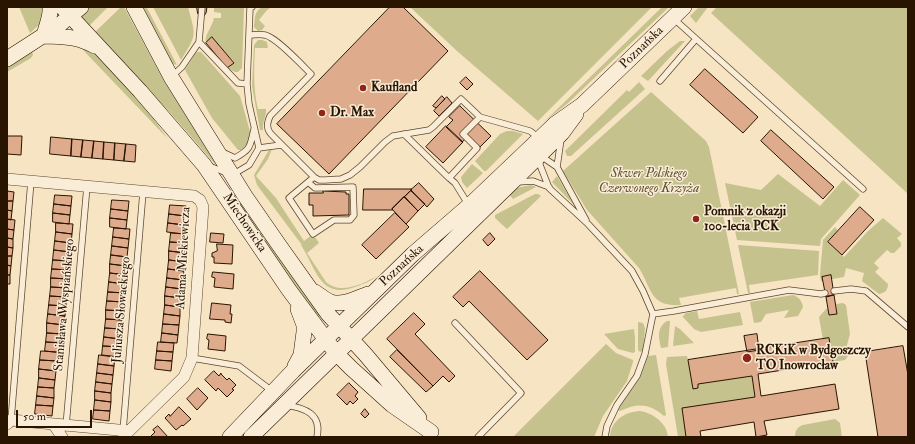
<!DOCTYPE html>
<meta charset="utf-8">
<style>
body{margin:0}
#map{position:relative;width:915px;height:444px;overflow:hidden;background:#f7e4c3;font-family:"IM FELL Double Pica",serif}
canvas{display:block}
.frame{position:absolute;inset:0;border:8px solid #291400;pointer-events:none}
.scale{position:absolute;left:16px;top:410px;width:76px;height:18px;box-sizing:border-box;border:2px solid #291400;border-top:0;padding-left:5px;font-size:12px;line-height:14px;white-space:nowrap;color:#291400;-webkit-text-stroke:3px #faedd8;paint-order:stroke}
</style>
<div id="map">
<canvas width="915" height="444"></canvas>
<div class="frame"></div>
<div class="scale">50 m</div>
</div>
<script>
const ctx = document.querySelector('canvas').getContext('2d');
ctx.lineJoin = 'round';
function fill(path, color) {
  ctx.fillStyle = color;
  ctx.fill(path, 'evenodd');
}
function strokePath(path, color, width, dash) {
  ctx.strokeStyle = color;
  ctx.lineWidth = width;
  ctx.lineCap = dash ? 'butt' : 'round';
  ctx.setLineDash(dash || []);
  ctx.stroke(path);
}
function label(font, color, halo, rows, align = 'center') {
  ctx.font = font + ' "IM FELL Double Pica",serif';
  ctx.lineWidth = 3;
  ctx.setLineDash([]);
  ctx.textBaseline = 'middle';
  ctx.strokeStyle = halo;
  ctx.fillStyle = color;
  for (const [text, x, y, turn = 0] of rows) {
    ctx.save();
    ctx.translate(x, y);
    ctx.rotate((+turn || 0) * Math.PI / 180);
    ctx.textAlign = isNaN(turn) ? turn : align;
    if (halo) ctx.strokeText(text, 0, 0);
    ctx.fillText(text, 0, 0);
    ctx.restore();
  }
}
fill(new Path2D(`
 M19 7H45L42 22 30 33Z
 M90 7H108L88 27 81 18V15Z
 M121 7H124L164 81 216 161 215 164 167 109 137 82 94 33Z
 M143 7 147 8 177 65 171 63Z
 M153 7H188C196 37 197 34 181 60Z
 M214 7H244L242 68 238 72H235L227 68 234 62 212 38 206 43C204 34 212 28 214 18H221V13L214 12Z
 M262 7H272L267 10 259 20 265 26 262 30 258 31 254 27C255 18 254 12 262 7Z
 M410 7H652L538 121 457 51Z
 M662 7H669L568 103 544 122Z
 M699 7H708L696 23 690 16Z
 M717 7H908V194L711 13Z
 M258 40H262L267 42 268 48H255C254 69 253 89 258 109H266C267 116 262 121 263 130H260L252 86 254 45Z
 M680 41H685L648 81 641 76 667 51Z
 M83 44C115 69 145 106 168 139L84 51 82 47Z
 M32 51 33 55 31 58 7 72V66Z
 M198 52H201L240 96 251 135 248 144 246 147 241 150H238L212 118 185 70 196 53Z
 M639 82 645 89 571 156H567L565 151 567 149 627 90 629 92Z
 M651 92 706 141 709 147 739 294H737L736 288 679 298 681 305C650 307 652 289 639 268L587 210 563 171Z
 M507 131H513L523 134 486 171H484L475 161 500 134Z
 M272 149 268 159 256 176 276 198 304 241 313 234 319 243 307 253 326 282C340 295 363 284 377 276 370 282 363 284 355 287 320 300 316 268 301 245H302L257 185 254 175 269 150Z
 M472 164 483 173 467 188 462 182 461 177Z
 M778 174 820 206 843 180 860 195 821 239 820 246 737 240 725 183 761 190Z
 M557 176 574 205 552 182Z
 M531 185 536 187 513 199 508 193 516 188Z
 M535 194H538L541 196 507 229 495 218V215Z
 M242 200 321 315 317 318 237 203Z
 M883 218 902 234 897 238 901 243V246L894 253H891L887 250 874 263 879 268 875 272 888 284C888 290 885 293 879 294L862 281 864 273 846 268 844 277 821 281 820 275 823 240 835 227 838 231 828 242 844 257 868 231Z
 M738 245 819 251 818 275 749 285 750 293H748Z
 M793 295C799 297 802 301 803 307L798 316 784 318 789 310 766 314 761 322 754 323 750 302Z
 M843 303 846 305 850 334 847 345 848 356 845 360 833 362 829 339 823 340 819 317 826 309H828L829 315 837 314 836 304Z
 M697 311 699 319 740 312 743 325 701 332 694 329 683 317V316L686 313Z
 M667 321H670L668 347 661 348C659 338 656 328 667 321Z
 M638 322 643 323 645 328 643 351 640 352 638 350Z
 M675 326 680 329 694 343 673 346Z
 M634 329 635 338V352L633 353 618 349 604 334Z
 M606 344 616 353 633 360V362L627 381 603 416 594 437H513Z
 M656 355 666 415 664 416C649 403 637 403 620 411L618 410 640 378 648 356Z
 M687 356 693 389 698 388V384L752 376 755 397 682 408 686 437H678L666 364 667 357Z
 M640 411C653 413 667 423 668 437H610C611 420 625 412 640 411Z
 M835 419 840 423 842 437H795C795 431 797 427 803 425Z`), '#c5c28e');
const building = new Path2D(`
 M197 7H207L206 13 203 17 198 14Z
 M390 7H403L448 51 329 174 277 124Z
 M212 37 234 63 227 68 206 43Z
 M705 69 758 117 743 133 690 85Z
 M466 77 473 84 467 90 460 83Z
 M442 96 445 99 436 108 433 106Z
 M447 97 452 103 439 116 434 111Z
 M460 106 491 136 480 147 469 136 462 142 446 127 453 120 449 117Z
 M446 126 463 142 443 163 426 147Z
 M771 130 834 187 823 199 761 141Z
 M7 136H22L21 155 7 154Z
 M51 137 72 139 71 156 50 154Z
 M72 139 83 140 81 157 71 156Z
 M83 140 94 141 92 158 81 157Z
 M94 141 104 142 103 159 92 158Z
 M104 142 115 143 114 160 103 159Z
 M115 143 126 144 124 161 114 160Z
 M126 144 136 145 135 162 124 161Z
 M419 183 434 199 427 207 411 190Z
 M364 189H412L392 209 393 210H363Z
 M7 191 14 192 13 201H7Z
 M323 191 346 192V194H349V215L313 216V205H309V193H323Z
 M411 191 425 204 418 211 405 197Z
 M55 195 72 196 71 206 54 204Z
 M404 197 418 211 406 224 392 209Z
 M112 200 129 201 128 211 111 209Z
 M7 201H13L12 211 7 210Z
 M54 204 71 206 70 215 53 213Z
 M170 205 186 206 185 216 169 214Z
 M860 207 874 220 842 255 828 242Z
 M111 209 128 211 127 220 110 218Z
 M7 210 12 211 11 220 7 219Z
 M53 213 70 215 69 224 53 222Z
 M395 213 409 227 376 259 362 245Z
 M169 214 185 216 184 225 168 223Z
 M110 218 127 220 126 229 110 227Z
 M7 219 15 220 14 230 7 229Z
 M56 223 73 224 72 234 56 232Z
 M168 223 184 225 183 234 167 232Z
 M114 228 130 229 129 239 113 237Z
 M7 229 14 230 13 239 7 238Z
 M56 232 72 234 71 243 55 241Z
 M171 233 187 234 186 243 170 242Z
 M211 233 224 234 223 243 210 242Z
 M490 233 495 239 488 246 483 240Z
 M113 237 129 239 128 248 112 246Z
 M7 238 13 239V248L7 247Z
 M55 241 71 243 70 252 54 250Z
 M170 242 186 243 185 253 169 251Z
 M217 244 233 245 232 264 214 263V257H212V253L217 251Z
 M112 246 128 248 127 257 111 255Z
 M7 247 13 248 12 256H7Z
 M54 250 70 252V261L53 260Z
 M169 251 185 253V262L169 260Z
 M111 255 127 257 126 266 110 264Z
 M7 256H12L11 266 7 265Z
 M53 260 70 261 69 270 52 269Z
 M169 260 185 262 184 271 168 269Z
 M110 264 126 266V275L110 273Z
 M7 265 11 266 10 275H7Z
 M52 269 69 270 68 279 51 278Z
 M168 269 184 271 183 280 167 278Z
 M480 271 548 340 527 360 469 301 463 307 453 297Z
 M213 272 234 274 233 289 214 287 215 278 212 277Z
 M110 273 126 275 125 284 109 282Z
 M7 275H10V284H7Z
 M831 275 834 295 826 297 822 277Z
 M51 278 68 279 67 288 51 287Z
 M167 278 183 280 182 289 166 287Z
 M109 282 125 284 126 293 108 292Z
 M51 287 67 288 66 297 50 296Z
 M166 287 182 289 181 298 165 296Z
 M108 292 124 293 123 302 107 301Z
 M834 295 837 314 829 315 826 297Z
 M50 296 66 297V306L49 305Z
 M165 296 181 298 180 307 165 305Z
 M107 301 123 302V311L106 310Z
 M212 303 231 305 230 314H232L231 323 225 322V320L210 319Z
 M49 305 66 306 65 316 48 314Z
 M165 305 180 307V316L164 314Z
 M106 310 123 311 122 320 106 319Z
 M414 313 425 324 415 334 455 376 449 382 443 376 433 386 387 339Z
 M48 314 65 316 64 325 47 323Z
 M164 314 180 316 179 325 163 324Z
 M106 319 122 320 121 329 105 328Z
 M47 323 64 325 63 334 47 333Z
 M163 324 179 325 178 335 162 333Z
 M105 328 121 329 120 339 104 337Z
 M47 333 63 334 62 343 46 342Z
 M162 333 178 335 177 343 161 342Z
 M208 334 226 336 225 351 208 349 209 340 207 339Z
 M757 334 759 350 747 352 744 336Z
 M104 337 120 339V347L103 346Z
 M829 338 833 362 758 374 761 396 835 384 839 409 764 421 767 435 756 437 754 422 700 431 701 437H686L682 408 755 397 752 376 698 384V388L693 389 688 360Z
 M46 342 62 343V353L45 351Z
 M158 342 174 343 173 352 157 351Z
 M103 346 120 347 119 357 102 355Z
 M903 346 908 375V437H878L865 352Z
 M397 350 433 386 426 392 390 357Z
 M41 351 58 352 57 361 40 360Z
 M157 351 173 352 172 361 156 360Z
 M99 355 115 357 114 366 98 364Z
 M40 360 57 361 56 371 39 369Z
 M156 360 172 361 171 371 155 369Z
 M98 364 114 366 113 375 97 373Z
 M39 369 56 371 55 380 39 378Z
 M214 371 219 376 221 373V374L227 380 229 378 236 385 232 389 234 390 227 397 218 388 216 391 205 380Z
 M97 373 113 375 112 384 96 382Z
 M39 378 55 380 54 388 38 387Z
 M96 382 112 384 111 393 95 391Z
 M349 383 358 392 355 396 358 399 353 404 350 401 347 405 337 395Z
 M38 387 54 388V398L37 396Z
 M198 388 208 398 197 410 187 399Z
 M95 391 111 393V402L95 400Z
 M37 396 54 398 53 406 36 405Z
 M95 400 111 402 110 411 94 410Z
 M36 405 53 406 52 416 35 414Z
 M179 407 191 419 183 426 182 425 176 430 165 418 169 414 170 416Z
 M365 409 369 414 365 418 361 414Z
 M94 410 110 411 109 421 93 419Z
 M158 426 168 437H150L155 432 153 430Z`);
fill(building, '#deab8c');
strokePath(building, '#291400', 1);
const lane = new Path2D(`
 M673 18 863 189
 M249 35C254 35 260 34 265 35 276 37 302 65 311 74L270 116C267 123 266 128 271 134L314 177 319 180H325L341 179 350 175 360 167 385 142 393 136 429 130 433 127 461 99 480 117
 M199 42 238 83 247 84
 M171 77 182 67 199 42 202 7
 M660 81 696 39
 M404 134 449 178
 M561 139 557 167 586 220
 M259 148 281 145
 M222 152 235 158C251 149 250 147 254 129
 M541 156 557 167
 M540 158V165L549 188 588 224 632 271 643 291 653 314 645 354 637 376 617 405 607 426 605 437
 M209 166 232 175 249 165 259 148 249 104 247 84 250 8 252 7
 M517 182 533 181 549 187
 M309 183 315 188 353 187 354 215 350 220H334L313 234 289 198 314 177
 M468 204 455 183 449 178 477 148 463 134 480 117 530 131 539 138
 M834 291 851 289 866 291 908 327
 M653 314 674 311 789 290 821 294 825 293
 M455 323 521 393 478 437
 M192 358 239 366 272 391
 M286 405C305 408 322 414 317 437
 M11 420 31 181
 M66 426 87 186
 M123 431 143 192`);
const street = new Path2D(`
 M7 179 194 196 200 200 203 207 192 358 184 377 123 437
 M7 424 11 420 129 431
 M54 425 62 437`);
const secondary = new Path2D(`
 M62 7 140 91 204 165 289 290 336 353 351 368 392 405 431 432
 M134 7 171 77 245 196 279 245 328 314 365 354 419 418
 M44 36C65 37 76 36 95 46
 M44 36C46 26 51 17 50 7
 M7 59 58 26 81 7
 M315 292C320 295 325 300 331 302 343 306 357 298 368 294
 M295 366 301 355 304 332V325L298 309
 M230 437 293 371 413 254 472 203 555 124 582 105 684 7
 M251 437 540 155 562 133 576 114`);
strokePath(lane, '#5c4831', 7);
strokePath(street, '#5c4831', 12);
strokePath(secondary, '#291400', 16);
strokePath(lane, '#faedd8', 5.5);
strokePath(street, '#faedd8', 11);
strokePath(secondary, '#faedd8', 15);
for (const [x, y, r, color] of [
 [363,88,4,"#8f2418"],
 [322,113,4,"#8f2418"],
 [696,219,4,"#8f2418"],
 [747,358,5,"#8f2418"]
]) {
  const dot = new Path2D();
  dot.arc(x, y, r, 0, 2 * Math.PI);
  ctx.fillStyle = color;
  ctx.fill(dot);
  strokePath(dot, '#faedd8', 1.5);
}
label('13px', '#291400', '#faedd8', [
 ["Poznańska",642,48,-44],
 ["Miechowicka",244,223,56],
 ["Adama Mickiewicza",184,258,-87],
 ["Poznańska",402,266,-43],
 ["Stanisława Wyspiańskiego",65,305,-85],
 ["Juliusza Słowackiego",122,310,-85]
]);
label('bold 13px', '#291400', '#faedd8', [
 ["Kaufland",371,88],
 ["Dr. Max",330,113],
 ["Pomnik z okazji",704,212],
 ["100-lecia PCK",704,227],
 ["RCKiK w Bydgoszczy",756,351],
 ["TO Inowrocław",756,366]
], 'left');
label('italic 13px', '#605132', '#faedd8', [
 ["Skwer Polskiego",649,174],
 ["Czerwonego Krzyża",649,189]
]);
</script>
